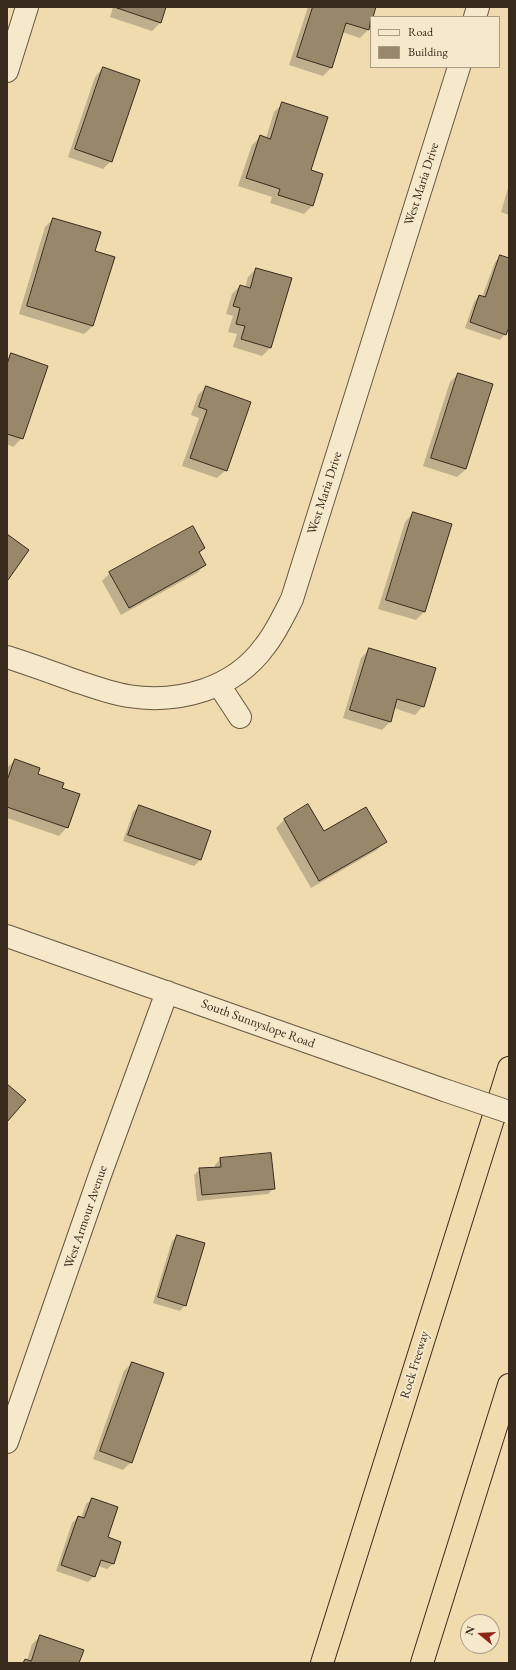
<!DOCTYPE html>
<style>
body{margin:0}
#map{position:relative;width:516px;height:1670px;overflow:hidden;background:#f0dbaf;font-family:"EB Garamond",serif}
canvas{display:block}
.frame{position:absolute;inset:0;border:8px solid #382b1d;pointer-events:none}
.legend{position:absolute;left:370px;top:16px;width:130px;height:52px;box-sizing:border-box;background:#f5e8cb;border:1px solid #a99c85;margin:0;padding:5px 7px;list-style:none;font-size:12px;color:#382b1d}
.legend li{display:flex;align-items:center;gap:8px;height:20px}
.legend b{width:20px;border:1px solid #a99c85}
.north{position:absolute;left:460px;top:1614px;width:40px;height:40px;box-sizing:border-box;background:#f5e8cb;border:1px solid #a99c85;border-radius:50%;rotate:288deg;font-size:11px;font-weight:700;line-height:16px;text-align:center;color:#382b1d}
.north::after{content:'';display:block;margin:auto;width:14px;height:18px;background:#8f2418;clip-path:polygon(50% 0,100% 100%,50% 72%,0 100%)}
</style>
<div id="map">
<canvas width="516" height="1670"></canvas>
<div class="frame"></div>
<ul class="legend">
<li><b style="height:5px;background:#f5e8cb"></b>Road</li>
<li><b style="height:11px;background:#988769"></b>Building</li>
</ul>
<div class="north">N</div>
</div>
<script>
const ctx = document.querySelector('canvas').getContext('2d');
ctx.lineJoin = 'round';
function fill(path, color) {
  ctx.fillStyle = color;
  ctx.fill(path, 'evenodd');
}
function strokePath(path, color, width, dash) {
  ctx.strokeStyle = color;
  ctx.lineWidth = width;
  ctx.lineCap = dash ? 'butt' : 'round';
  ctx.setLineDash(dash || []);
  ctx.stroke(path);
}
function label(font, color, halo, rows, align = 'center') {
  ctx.font = font + ' "EB Garamond",serif';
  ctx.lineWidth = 4;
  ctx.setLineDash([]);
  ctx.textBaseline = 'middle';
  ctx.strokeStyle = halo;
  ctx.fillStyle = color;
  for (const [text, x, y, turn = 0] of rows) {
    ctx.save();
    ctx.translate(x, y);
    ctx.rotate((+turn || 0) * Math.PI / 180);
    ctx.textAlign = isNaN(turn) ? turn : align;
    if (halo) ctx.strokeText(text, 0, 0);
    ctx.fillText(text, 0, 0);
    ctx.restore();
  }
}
fill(new Path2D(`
 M113 7H165L160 23 152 31 110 17Z
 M308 7H375L368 30 360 38 342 32 332 67 323 76 289 65Z
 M103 68 111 161 103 169 68 157 95 77Z
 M282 104 312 206 304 214 270 203 272 197 238 186 252 145 260 137 266 138 274 112Z
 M509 185V215L501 212Z
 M53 219 94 252 93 326 84 334 19 314 45 227Z
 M501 256 509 259V324L505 334 500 340 465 328 474 302 479 296 482 297 495 262Z
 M256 269 270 348 262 356 233 347 237 334 228 332 233 316 226 314 232 294 240 286 245 288 248 277Z
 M11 355 22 438 13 447 7 444V359Z
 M458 374 466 469 457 477 423 466 450 382Z
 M206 387 226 470 217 478 182 466 199 418 191 415 198 395Z
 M413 513 451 525 424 612 416 620 378 609 405 522Z
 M204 548 199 553 205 565 197 573 121 615 102 581 110 573Z
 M369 650 423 706 415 715 394 708 390 722 382 730 343 718 361 658Z
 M15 760 60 789 67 827 59 836 7 818V768Z
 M139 806 210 831 200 860 194 866 123 841 133 812Z
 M308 806 323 833 385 841 377 850 311 888 276 828 284 820Z
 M220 1159 274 1188 268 1194 197 1201 194 1175 200 1169 215 1168V1165Z
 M177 1236 185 1305 180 1311 153 1303 172 1241Z
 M132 1363 131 1462 123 1470 93 1459 124 1371Z
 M92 1499 106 1538 113 1564 107 1569 98 1566 94 1576 88 1582 56 1571 72 1523 78 1517 81 1518 86 1504Z
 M41 1636 78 1663H22L25 1660 27 1661 32 1644Z`), '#0003');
const building = new Path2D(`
 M118 7H166L161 23 117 8Z
 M313 7H376L373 17H371L369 30 346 23 332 68 297 57Z
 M103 67 140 80 112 162 75 149Z
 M282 102 328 117 311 170 323 174 313 206 278 195 280 189 246 178 260 135 270 139Z
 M53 218 101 232 95 251 115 257 93 326 27 306Z
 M500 255 509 258V327L506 335 470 322 479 295 485 297Z
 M256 268 292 278 271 348 241 339 245 326 236 324 240 308 233 306 240 285 250 288Z
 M11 353 48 366 23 439 7 434V365Z
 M458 373 493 384 466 469 431 458Z
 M206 386 251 402 227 471 190 458 207 410 199 407Z
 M413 512 452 524 425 612 386 600Z
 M193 526 205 548 199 552 206 565 129 608 109 572Z
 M7 534 29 550 8 580 7 579Z
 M369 648 436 668 424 707 397 699 391 722 350 710Z
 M15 759 40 768 38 774 64 783 62 788 80 794 68 828 7 807V781Z
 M308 804 324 831 366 807 387 842 319 881 284 819Z
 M139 805 211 831 201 860 128 835Z
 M7 1084 26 1100 7 1122Z
 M271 1153 275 1189 202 1195 199 1168 221 1167 220 1158Z
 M177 1235 205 1243 186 1306 158 1297Z
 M132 1362 164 1373 132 1463 100 1451Z
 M92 1498 118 1507 108 1537 121 1542 114 1564 101 1560 95 1577 61 1565 78 1516 84 1518Z
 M40 1635 84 1650 79 1663H23L25 1659 31 1661Z`);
fill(building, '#988769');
strokePath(building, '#382b1d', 1);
const minor = new Path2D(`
 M475 17 478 7
 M7 71 27 7
 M7 657C29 664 51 672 73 680 91 686 109 693 128 696 179 704 234 689 265 646 276 632 284 615 292 599L459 67
 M219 685 240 717
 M7 936 444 1090
 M7 1442 100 1175 167 992`);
const highway = new Path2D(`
 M322 1663 509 1068
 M422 1663 509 1385`);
strokePath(minor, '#665742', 24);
strokePath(highway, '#382b1d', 24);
strokePath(minor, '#f5e8cb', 22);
strokePath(highway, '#f0dbaf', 22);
const minorBridge = new Path2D(`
 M444 1090 509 1112`);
strokePath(minorBridge, '#665742', 24, []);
strokePath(minorBridge, '#f5e8cb', 22);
label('13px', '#382b1d', '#f5e8cb', [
 ["West Maria Drive",422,184,-72],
 ["West Maria Drive",325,493,-72],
 ["South Sunnyslope Road",258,1024,20],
 ["West Armour Avenue",86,1217,-71],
 ["Rock Freeway",415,1365,-73]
]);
</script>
